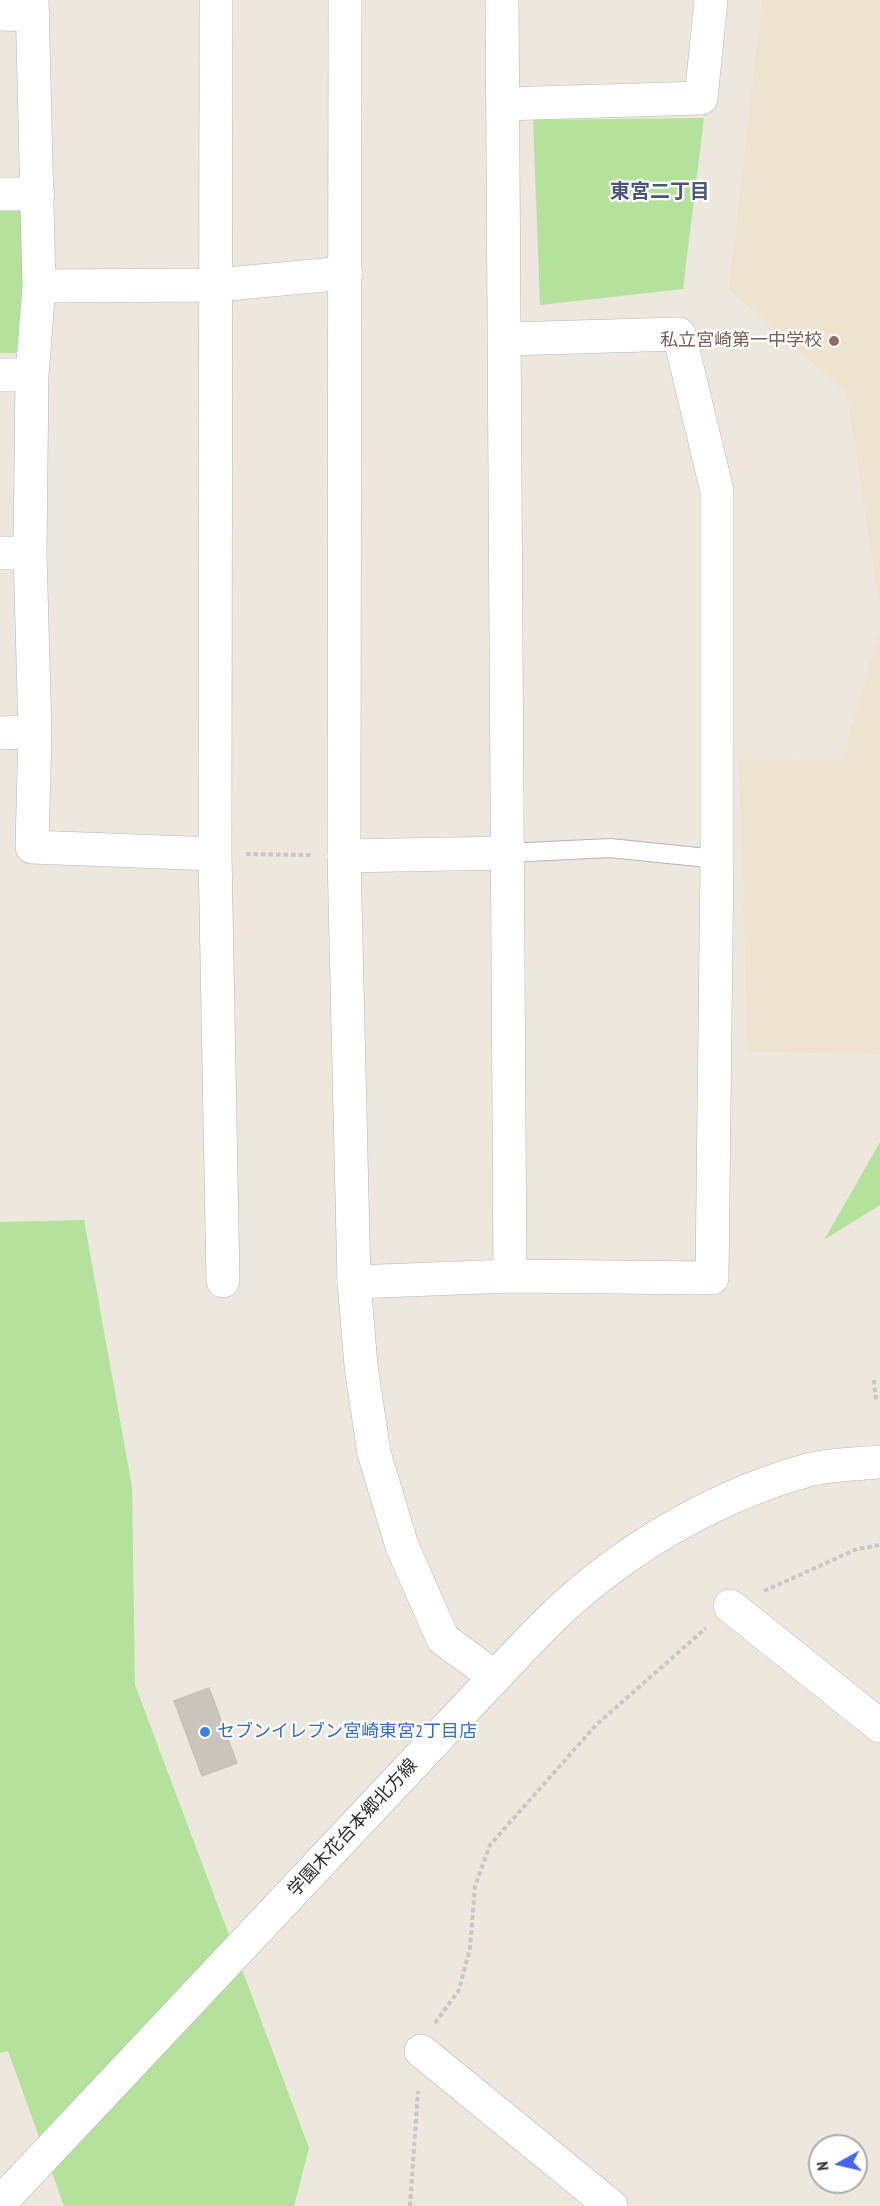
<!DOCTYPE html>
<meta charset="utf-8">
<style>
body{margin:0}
#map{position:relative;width:880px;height:2206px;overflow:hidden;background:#ede7de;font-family:"PT Sans Narrow",sans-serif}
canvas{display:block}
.north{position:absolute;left:808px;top:2134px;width:60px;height:60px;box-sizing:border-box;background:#fff;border:2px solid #ababab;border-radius:50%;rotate:262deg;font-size:16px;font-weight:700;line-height:24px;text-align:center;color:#2c2c2c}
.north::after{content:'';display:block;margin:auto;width:21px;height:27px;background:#4265f6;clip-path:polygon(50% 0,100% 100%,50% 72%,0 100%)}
</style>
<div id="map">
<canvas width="880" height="2206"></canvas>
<div class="north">N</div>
</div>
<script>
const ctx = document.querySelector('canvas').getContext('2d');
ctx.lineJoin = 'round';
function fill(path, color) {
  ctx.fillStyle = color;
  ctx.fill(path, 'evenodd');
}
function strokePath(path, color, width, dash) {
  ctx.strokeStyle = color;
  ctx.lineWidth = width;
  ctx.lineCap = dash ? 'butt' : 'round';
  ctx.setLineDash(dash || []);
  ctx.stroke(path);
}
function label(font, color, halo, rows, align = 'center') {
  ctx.font = font + ' "PT Sans Narrow","Noto Sans JP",sans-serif';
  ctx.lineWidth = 4.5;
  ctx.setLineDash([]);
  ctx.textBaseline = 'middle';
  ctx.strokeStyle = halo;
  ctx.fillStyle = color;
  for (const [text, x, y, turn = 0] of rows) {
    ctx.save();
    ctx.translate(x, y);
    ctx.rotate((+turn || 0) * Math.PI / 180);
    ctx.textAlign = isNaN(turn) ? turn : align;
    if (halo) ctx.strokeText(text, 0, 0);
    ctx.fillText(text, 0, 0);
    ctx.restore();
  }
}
fill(new Path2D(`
 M762 0H880V610L847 393 729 289Z
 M880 631V1054L748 1052 739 759 842 760Z`), '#eee3ce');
fill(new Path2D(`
 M704 118 683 289 540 305 533 120Z
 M0 205H21L30 343 15 353H0Z
 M880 1142V1205L824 1240Z
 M84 1220 132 1487 135 1685 309 2148 294 2206H64L8 2051 0 2053V1222Z`), '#b4e29c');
const building = new Path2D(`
 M209 1688 237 1763 202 1776 174 1701Z`);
fill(building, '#c9c5bd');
strokePath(building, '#c9c2b8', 1.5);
const service = new Path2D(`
 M507 853 610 848 717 859`);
const minor = new Path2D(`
 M32 0 39 286 32 375 30 553 35 732 32 847 215 854
 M216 0 215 854 223 1281
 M502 0 510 1276
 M0 14 33 15
 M503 104 701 98 711 0
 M0 194H38
 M39 286 217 285 346 273
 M0 375H32
 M0 553H30
 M0 733 35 732
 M344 856 507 853
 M354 1282 510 1276 712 1278 717 859V491L679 334 506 339
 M730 1606 880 1726
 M421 2051 611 2206`);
const tertiary = new Path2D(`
 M345 0 344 856 354 1282 361 1366 374 1453 402 1546 443 1639 495 1677`);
const secondary = new Path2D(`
 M0 2203 495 1677C519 1652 543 1625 569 1602 638 1541 723 1493 812 1469 833 1464 858 1464 880 1462`);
strokePath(service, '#b2b5bf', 20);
strokePath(minor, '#b2b5bf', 34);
strokePath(tertiary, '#b2b5bf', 34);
strokePath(secondary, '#b2b5bf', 34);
strokePath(new Path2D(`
 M246 854 311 855
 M874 1380 876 1400
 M764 1591 857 1549 880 1545
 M435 2023 459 1990 470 1948 475 1886 490 1845 596 1725 706 1628
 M410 2206 418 2091`), '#c8c8c8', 4, [4.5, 3]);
strokePath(service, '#fff', 18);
strokePath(minor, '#fff', 33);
strokePath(tertiary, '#fff', 33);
strokePath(secondary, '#fff', 33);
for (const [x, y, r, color] of [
 [834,341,6,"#8d6e63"],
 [205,1732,6,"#3f7fe0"]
]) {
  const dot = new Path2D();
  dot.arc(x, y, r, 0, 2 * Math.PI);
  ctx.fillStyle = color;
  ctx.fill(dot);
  strokePath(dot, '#fff', 2);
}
label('18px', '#785e54', '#fff', [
 ["私立宮崎第一中学校",822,341]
], 'right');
label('18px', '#366cbe', '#fff', [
 ["セブンイレブン宮崎東宮2丁目店",217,1732]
], 'left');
label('18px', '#2c2c2c', '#fff', [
 ["学園木花台本郷北方線",353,1828,-47]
]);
label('bold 20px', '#4c557c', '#fff', [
 ["東宮二丁目",660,192]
]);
</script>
